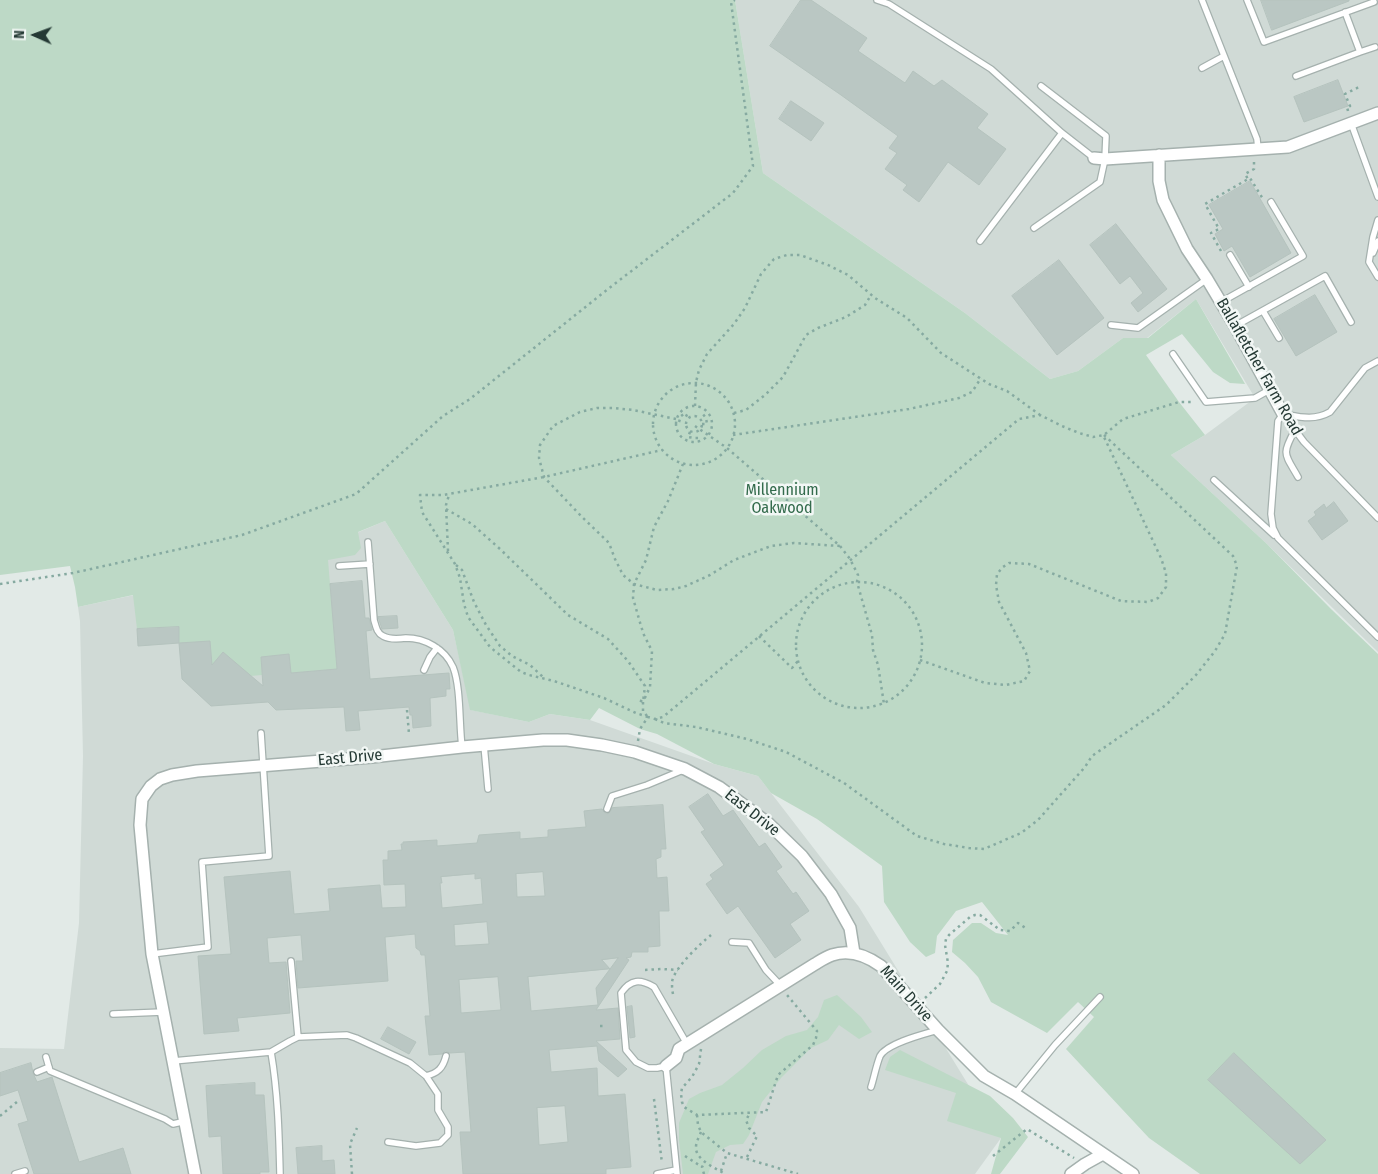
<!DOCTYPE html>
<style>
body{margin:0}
#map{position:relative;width:1378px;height:1174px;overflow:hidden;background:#e2eae7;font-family:"Fira Sans Condensed",sans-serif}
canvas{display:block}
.north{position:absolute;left:10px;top:10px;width:50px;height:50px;-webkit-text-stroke:4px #f2f7f5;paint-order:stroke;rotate:272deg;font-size:14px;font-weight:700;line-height:20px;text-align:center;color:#243934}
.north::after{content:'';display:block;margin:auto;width:18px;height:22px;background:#243934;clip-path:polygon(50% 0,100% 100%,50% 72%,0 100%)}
</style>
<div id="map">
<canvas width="1378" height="1174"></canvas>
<div class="north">N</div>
</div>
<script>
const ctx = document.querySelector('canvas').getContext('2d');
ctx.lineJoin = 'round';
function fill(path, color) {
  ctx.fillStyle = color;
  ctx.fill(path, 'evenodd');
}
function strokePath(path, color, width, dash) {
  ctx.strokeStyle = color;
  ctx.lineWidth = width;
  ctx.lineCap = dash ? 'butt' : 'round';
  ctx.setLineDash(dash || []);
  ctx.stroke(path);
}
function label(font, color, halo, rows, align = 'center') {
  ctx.font = font + ' "Fira Sans Condensed",sans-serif';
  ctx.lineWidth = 5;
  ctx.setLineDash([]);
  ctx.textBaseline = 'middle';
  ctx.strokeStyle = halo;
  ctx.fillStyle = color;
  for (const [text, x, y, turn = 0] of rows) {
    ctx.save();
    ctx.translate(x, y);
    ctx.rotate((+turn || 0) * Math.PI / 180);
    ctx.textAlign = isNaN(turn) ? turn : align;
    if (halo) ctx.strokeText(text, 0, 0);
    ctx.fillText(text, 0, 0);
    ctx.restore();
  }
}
fill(new Path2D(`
 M735 0H1378V652L1267 544 1171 455 1205 435 1255 398 1196 299 1147 338H1123L1078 371 1050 379 965 313 763 173Z
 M385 521 453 630 471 710 529 722 550 714 590 720 714 764 758 776 859 907 1001 1138 975 1174H0V1048L64 1049 79 923 83 756 80 621 78 607 228 575 335 542Z`), '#d0dad6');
fill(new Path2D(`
 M0 0H735L763 173 965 313 1050 379 1078 371 1123 338H1148L1196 299 1245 384 1230 383 1213 372 1182 334 1146 355 1179 402 1205 435 1171 455 1267 544 1331 609 1378 654V1174H1200L1149 1138 1066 1049 1094 1017 1078 1002 1047 1033 991 1002 978 977 965 963 952 952 953 940 972 923H981L996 933 1008 935 982 902 956 911 937 936 935 953 926 957 910 942 884 902 882 866 817 819 771 793 758 776 714 764 657 734 640 729 599 708 590 720 550 714 529 722 470 710 453 630 385 521 358 532 361 548 355 555 328 560 337 669 291 673 289 655 261 657 262 675 227 678 238 665 223 652 212 665 179 643 178 627 137 629 133 595 78 607 75 587 70 566 0 575Z
 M837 995 861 1017 872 1032 859 1039 839 1025 828 1040 811 1048 781 1078 762 1102 749 1135 743 1144 730 1145 716 1152 708 1174H683L679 1140V1123L689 1099 700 1093 722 1085 743 1068 762 1050 786 1036 807 1030 818 1017 824 1000Z
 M900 1050 990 1096 1013 1118 1028 1137 1000 1174H991L1001 1138 947 1121 956 1093 885 1070 890 1057Z`), '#bdd9c6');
const building = new Path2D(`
 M801 0H811L867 38 858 51 905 83 913 71 934 86 942 80 988 114 977 128 1006 149 979 185 948 162 919 202 903 190 907 185 885 169 897 153 889 148 898 136 841 95 770 46Z
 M1261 0H1349V1L1272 30Z
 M1338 80 1348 106 1304 122 1294 97Z
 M791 101 824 123 811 141 779 119Z
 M1250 181 1291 253 1250 277 1232 246 1224 251 1215 234 1223 229 1209 205Z
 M1116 224 1167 289 1138 312 1131 303 1143 293 1130 276 1120 284 1090 245Z
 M1059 260 1104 318 1057 355 1012 296Z
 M1315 295 1337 332 1296 356 1274 319Z
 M1334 502 1348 521 1322 540 1308 521 1316 515 1314 512 1324 504 1326 508Z
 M362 581 365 618H369L372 630 366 631 370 679 449 673 450 689H446V696L430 698 431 726 413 728 412 715H410L409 707 358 711 360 730 346 731 344 707 276 710 268 702 211 706 182 679 179 643 210 641 212 665 223 652 263 686 261 657 289 654 291 673 337 669 330 584Z
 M397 616 398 628 382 629 378 617Z
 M179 627V643L138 646 137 629Z
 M708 794 723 816 733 810 759 847 765 843 782 867 776 871 793 894 796 892 809 911 790 924 801 940 775 958 738 906 727 914 706 884 713 879 710 875 724 865 701 832 705 830 689 807Z
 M663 805 666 849H661V857L656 859 657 878 667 877 669 911H659L660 946 648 947V952H632L631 957 626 958 629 960 596 1010 618 1008 620 1039 596 1041 627 1069 618 1077 599 1061 597 1046 549 1050 551 1072 597 1068 598 1096 625 1094 631 1167 606 1169V1174H463L460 1132H471L465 1052 450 1053 445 1051 442 1054 429 1055 425 1016H430L425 955H421L420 951 416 948 415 934 385 937 388 981 298 988 296 961H303L301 935 267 938 269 963 286 962 290 1013 237 1018 239 1031 204 1034 198 956 231 954 224 877 290 871 294 914 330 911 328 889 380 885 382 908 406 907 405 884 384 885 383 860H388V851L402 850 401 844H403V842L437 840V846L477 843 479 835 520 832V839L548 837V830L586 827 584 811 602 809 604 812 607 814 610 812 612 808ZM543 872 545 896 517 897 516 874ZM475 874V879L481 878 483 904 442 908 440 883H442L441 877ZM487 922 489 944 455 946 454 925ZM618 958 610 969 602 960ZM610 969 596 988 598 1005 531 1011 528 977ZM498 977 501 1010 461 1013 459 980ZM565 1106 568 1142 539 1145 537 1108Z
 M632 1006 635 1037 630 1038 627 1007Z
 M388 1027 416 1042 409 1054 381 1039Z
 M1234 1053 1326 1140 1300 1164 1208 1080Z
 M31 1063 33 1073 37 1082 52 1077 79 1162 123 1148 131 1174H34L18 1124 28 1121 18 1090 0 1096V1073Z
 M255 1083V1095H264L269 1172H260V1174H223L221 1136 209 1137 206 1086Z
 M322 1146V1161L334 1160 335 1174H298L296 1148Z`);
fill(building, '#bac7c3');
strokePath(building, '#b5c3be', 1);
const service = new Path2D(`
 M877 0 889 4 991 69 1062 133 1094 158
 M1202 0 1257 139 1258 149
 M1247 0 1264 42 1374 2
 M1345 12 1360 52 1375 47
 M1202 68 1224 56
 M1296 76 1360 52
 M1351 123 1378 197
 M1378 220 1373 237 1369 262 1378 277
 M1034 228 1100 182 1105 159 1106 136 1041 86
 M980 241 1062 133
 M1373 253 1378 241
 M1230 255 1249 287
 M1221 302 1303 256 1271 202
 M1263 311 1279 338
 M1111 325 1138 328 1207 279
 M1235 326 1325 276 1351 322
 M1173 354 1206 402 1255 398 1271 389
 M1283 414 1278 421 1271 514 1273 528 1278 538 1378 637
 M1283 414 1304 442 1378 518
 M1283 414C1300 417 1314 421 1330 412L1365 368 1378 361
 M1295 430C1281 455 1285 454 1298 477
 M1214 480 1274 535
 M368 542 374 620C376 627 377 633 383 636 390 640 399 639 406 638 425 638 445 649 453 667 461 687 459 724 462 747
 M339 566 370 564
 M424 670 430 657 437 648
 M484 745 488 789
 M607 809 612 796 647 785 683 770
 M732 942 749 943 766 970 781 986
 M152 954 208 947 202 862 269 856 261 733
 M291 961 298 1037
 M113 1014 163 1012
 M271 1052C278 1093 279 1133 280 1174
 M46 1057 50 1071 165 1119 173 1124 186 1121
 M173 1061 271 1052 290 1041 298 1037 347 1035 356 1038 410 1063 426 1076 438 1094V1110L448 1127V1135L440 1143 416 1146 388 1142
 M37 1072 49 1067
 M426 1076C438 1073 443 1068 446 1056
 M871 1087C874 1078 876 1066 880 1056 887 1043 924 1034 938 1030
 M1015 1094 1055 1045 1100 997
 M15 1174 25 1171
 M657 1174 676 1170
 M677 1174 666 1066 657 1068H648L636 1062 626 1050 621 993C631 979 640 979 654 987L687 1044`);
const minor = new Path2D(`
 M1159 155V181L1163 200 1187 249 1207 279 1235 326 1283 414
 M1094 158 1105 159 1288 147 1378 113
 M666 1066 676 1058 679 1049 815 964C820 961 826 957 832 955 850 949 867 956 881 966L938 1030 984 1076 1015 1094 1133 1174
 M195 1174 152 954 140 825 142 799 151 786 160 779 172 775 197 771 372 757 462 747 543 740H567L602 745 635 752 685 769 719 787 769 824 802 856 831 894 850 928 854 953
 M1071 1174 1085 1164 1103 1154`);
strokePath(service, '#a5b1ae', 8);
strokePath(minor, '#a5b1ae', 14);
strokePath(new Path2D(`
 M1348 111 1347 107 1350 106 1345 94 1359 87
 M1254 162V169L1245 174 1248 179 1250 178 1263 199
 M1221 251 1211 233 1219 229 1205 204 1248 179
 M653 424a41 41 0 1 1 82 0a41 41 0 1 1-82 0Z
 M695 406 696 382 699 370 707 354 734 324 745 308 761 274 774 259 787 255H800L828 265 848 275 875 298 907 318 941 353 989 384 1007 391 1040 415
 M676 424a18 18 0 1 1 36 0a18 18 0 1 1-36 0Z
 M734 413 746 410 765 395 783 377 806 335 818 328 846 317 865 305 871 295
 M686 424a8 8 0 1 1 16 0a8 8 0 1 1-16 0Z
 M676 419 633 410 614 408H597L580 412 553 426 540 445 539 458 544 477 583 518 609 543 615 559 623 575 634 584 657 590 674 589 686 586 710 575 734 560 771 546 794 543 840 546
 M679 422 681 416 685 413 688 418
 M702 424H707L706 418 702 413
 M695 426 727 448 840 546 850 559 858 575 857 582 872 635 873 650 878 665 884 704
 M690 432 688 437 694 438H699
 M733 435 909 409 959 398 972 392 981 378
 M446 509 472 524 500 549 568 615 608 639 628 661 645 686 643 702 639 700
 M448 551 446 505 449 495
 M456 565 462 570 474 602 486 625 500 646 512 656 530 665 543 677
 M796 645a63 63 0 1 1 126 0a63 63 0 1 1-126 0Z
 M0 584 73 573 242 535 356 494 443 416 470 399 608 289 733 193 753 166 731 2 735 0
 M759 636 792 668 798 661
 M920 660 985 683 1006 685 1024 681 1030 671 1026 653 999 602 996 585 997 574 1003 567 1009 563 1029 564 1121 601 1148 602 1158 598 1166 587V573L1161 558 1104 437
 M407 710 409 734
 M647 716 643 711V702L650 687 652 651 644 635 641 626 633 598 634 584 646 560 654 527 668 501 683 464
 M648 717 636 713 604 698 554 681 529 675 521 672 490 647 468 617 464 604 460 578 455 564 422 512 420 495H443L544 477 662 450
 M655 719 664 723 696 727 747 739 786 752 844 783 917 836 944 844 969 848 984 849 1021 833 1038 820 1085 767 1092 756 1166 705 1196 675 1215 651 1225 634 1237 566 1233 556 1104 435
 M638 741 640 729 648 717 655 719 663 717 1019 419 1040 415 1062 426 1079 433 1093 437 1104 435 1123 419 1179 402H1194
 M645 970 662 969 678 970
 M673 994C672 990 672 986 672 982 674 968 700 944 711 935
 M925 998 940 984 947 971 948 963 945 945 946 939 949 935 970 917 975 915H980L1000 930 1010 931 1018 923 1027 929
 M600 1026H606
 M701 1049 699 1064 692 1077 682 1088 681 1094 682 1102 684 1107 697 1115 766 1112 778 1075 813 1045 816 1038 817 1031 787 995
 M654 1099 662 1163
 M697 1115 698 1125 701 1132 727 1153 798 1174
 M0 1116 18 1101
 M701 1132C699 1137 696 1142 696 1147 695 1160 716 1168 725 1174
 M685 1156 702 1167
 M993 1156 1027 1129 1074 1158
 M747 1157 757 1136 749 1128 746 1120 750 1113
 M721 1171 727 1153
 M352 1174 350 1144 357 1128
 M704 1174 702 1167 705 1162`), '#86aaa1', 2.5, [2.5, 4]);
strokePath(service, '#fff', 5.5);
strokePath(minor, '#fff', 11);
label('16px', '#243934', '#f2f7f5', [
 ["Ballafletcher Farm Road",1259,367,60],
 ["East Drive",350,758,-5],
 ["East Drive",752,813,38],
 ["Main Drive",906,994,48]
]);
label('16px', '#336b4c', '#f2f7f5', [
 ["Millennium",782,491],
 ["Oakwood",782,509]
]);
</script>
